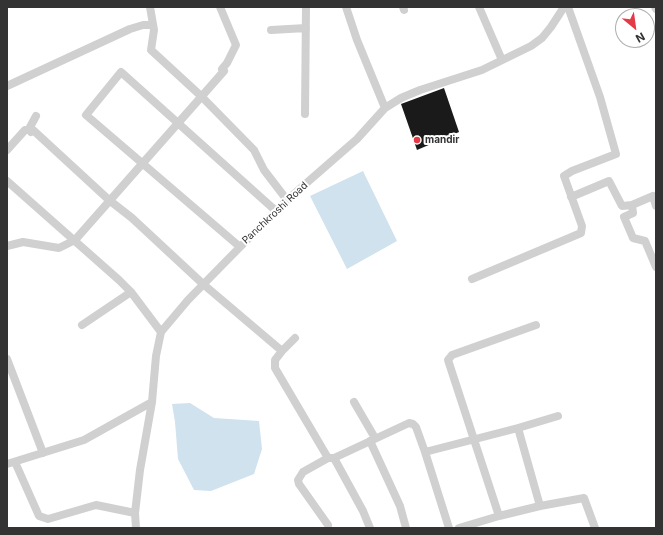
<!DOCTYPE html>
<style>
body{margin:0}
#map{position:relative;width:663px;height:535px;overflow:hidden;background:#fff;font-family:Inter,sans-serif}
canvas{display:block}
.frame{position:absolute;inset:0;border:8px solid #333;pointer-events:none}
.north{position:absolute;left:615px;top:8px;width:40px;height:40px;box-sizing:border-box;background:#fff;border:1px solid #adadad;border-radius:50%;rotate:151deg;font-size:11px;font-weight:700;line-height:16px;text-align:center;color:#333}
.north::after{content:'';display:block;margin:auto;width:14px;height:18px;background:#e63946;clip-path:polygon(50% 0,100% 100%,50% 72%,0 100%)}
</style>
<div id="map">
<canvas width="663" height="535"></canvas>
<div class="frame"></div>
<div class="north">N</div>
</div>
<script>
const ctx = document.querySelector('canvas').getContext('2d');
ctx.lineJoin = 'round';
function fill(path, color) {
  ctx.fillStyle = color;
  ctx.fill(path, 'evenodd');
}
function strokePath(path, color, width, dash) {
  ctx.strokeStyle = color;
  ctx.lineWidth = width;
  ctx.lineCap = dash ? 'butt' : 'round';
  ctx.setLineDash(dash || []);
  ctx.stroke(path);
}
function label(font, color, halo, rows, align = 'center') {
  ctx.font = font + ' Inter,sans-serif';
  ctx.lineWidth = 4;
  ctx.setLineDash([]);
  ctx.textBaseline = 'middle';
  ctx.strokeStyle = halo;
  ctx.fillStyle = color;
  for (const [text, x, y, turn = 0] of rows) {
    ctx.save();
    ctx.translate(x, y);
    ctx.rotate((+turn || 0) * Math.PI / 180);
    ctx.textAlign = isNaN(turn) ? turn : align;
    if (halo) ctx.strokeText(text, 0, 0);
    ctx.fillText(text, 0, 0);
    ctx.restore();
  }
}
fill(new Path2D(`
 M363 171 397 241 347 269 310 196Z
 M190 403 214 418 259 421 262 449 254 474 211 491 194 490 178 459 175 422 172 404Z`), '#cfe2ee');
fill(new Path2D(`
 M444 88 459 132 417 150 401 104Z`), '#1a1a1a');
strokePath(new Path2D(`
 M150 7 154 30 151 50 201 96 254 150 264 170 287 200
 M220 7 236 45 227 63 222 69
 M346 7 357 40 385 108
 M403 7 404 10
 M479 7 502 60
 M655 7 656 9
 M271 30 306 28
 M7 86 130 29 143 25H153
 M305 114 306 7
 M31 132 29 129 36 116
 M7 150 25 130H33L109 200 132 218 203 284 282 351 275 360V368L328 458H334L409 423 413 424 416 427 425 452 518 428 540 506 584 498 595 528
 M7 181 119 280 131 292 161 332
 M571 197 609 181 622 206 632 205 653 196 656 206
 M632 205 633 213 624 217 633 238 645 241 656 267
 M7 246 23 242 59 248 75 240 224 71
 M240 247 86 115 121 72 276 211
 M472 279 581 233 582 226 564 176 572 171 616 154 600 97 568 7
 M82 325 131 292
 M282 351 295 338
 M7 359 43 453
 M354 402 375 438
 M518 428 558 416
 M370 441 400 506 406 528
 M425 452 449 528
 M328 458 303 472 298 480 299 484 328 525
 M334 458 363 511 370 528
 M15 462 39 516 48 519 96 505 135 513
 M7 464 84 440 152 402
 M499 516 448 360 452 355 536 325
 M136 528 135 513 140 470 152 402 156 356 161 332 188 300 240 247 287 200 357 139 385 108 401 98 420 90 482 70 531 46 542 38 551 27 564 7
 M459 528 499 516 540 506`), '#d0d0d0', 8);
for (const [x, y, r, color] of [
 [417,140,4,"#e63946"]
]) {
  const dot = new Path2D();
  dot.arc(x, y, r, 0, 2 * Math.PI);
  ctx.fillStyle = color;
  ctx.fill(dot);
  strokePath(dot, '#fff', 1.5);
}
label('bold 10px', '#333', '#fff', [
 ["mandir",425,140]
], 'left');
label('10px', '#333', '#fff', [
 ["Panchkroshi Road",275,213,-43]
]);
</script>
